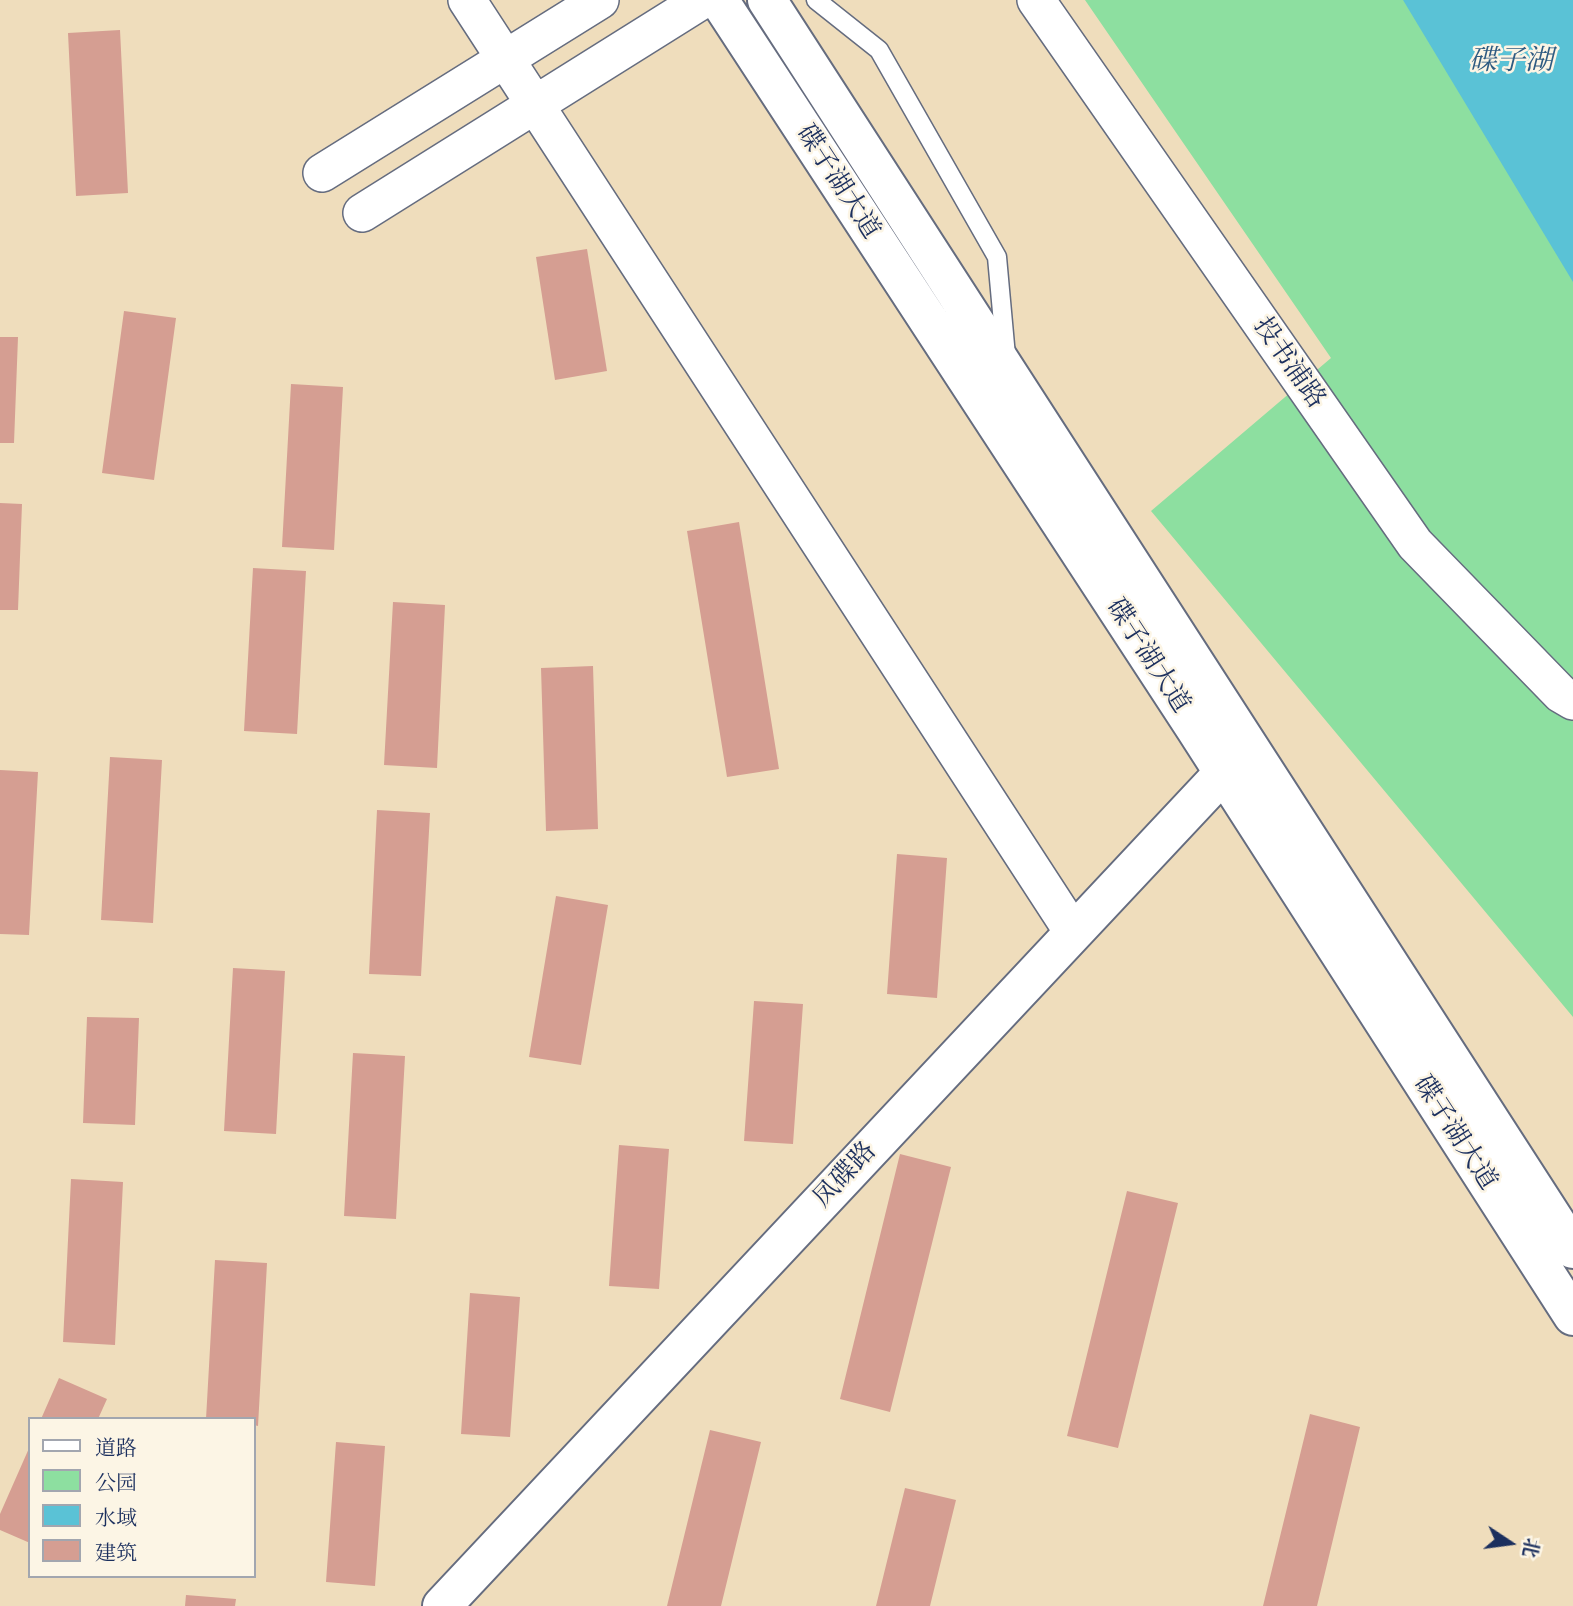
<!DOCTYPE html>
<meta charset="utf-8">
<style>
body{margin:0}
#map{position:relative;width:1573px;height:1606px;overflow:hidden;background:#efddbc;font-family:"EB Garamond","Noto Serif SC",serif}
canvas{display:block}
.legend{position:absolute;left:28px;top:1417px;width:228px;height:161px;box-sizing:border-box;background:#fcf5e5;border:2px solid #a2a6af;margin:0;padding:9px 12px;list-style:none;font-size:21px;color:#1b2f5e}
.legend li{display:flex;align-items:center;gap:14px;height:35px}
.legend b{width:35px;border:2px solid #a2a6af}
.north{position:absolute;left:1475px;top:1508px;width:70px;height:70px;-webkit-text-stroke:5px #fcf5e5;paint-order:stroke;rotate:103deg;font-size:19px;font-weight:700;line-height:28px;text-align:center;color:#1b2f5e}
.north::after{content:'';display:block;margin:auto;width:24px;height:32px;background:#1b2f5e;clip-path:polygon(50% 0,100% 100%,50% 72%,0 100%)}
</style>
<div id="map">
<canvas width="1573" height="1606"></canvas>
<ul class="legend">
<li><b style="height:9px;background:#fff"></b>道路</li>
<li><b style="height:19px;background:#8ddfa0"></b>公园</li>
<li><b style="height:19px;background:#5ac2d6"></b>水域</li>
<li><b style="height:19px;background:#d59e92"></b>建筑</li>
</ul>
<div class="north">北</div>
</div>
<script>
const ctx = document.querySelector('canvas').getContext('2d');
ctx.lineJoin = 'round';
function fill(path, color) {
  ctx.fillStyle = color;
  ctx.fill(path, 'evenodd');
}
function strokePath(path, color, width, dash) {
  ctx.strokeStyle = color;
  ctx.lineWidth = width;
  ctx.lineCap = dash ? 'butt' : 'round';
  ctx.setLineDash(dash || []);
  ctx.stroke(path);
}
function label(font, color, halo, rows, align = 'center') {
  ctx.font = font + ' "EB Garamond","Noto Serif SC",serif';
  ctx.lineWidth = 5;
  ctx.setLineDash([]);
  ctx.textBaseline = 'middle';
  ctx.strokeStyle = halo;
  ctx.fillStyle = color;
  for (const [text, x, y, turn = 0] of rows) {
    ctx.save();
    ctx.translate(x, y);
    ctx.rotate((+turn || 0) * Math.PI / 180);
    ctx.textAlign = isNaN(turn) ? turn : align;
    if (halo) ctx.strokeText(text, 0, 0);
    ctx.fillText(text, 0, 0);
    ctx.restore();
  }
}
fill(new Path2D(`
 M1085 0H1465L1573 180V1017L1151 511 1331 358Z`), '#8ddfa0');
fill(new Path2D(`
 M1403 0H1573V282Z`), '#5ac2d6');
fill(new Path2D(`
 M120 30 128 193 76 196 68 33Z
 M587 249 607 371 555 380 536 257Z
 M124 311 176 318 154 480 102 473Z
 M0 337H18L14 443H0Z
 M291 384 343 387 334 550 282 547Z
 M0 503 22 504 18 610H0Z
 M739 522 779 769 727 777 687 531Z
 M253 568 306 571 297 734 244 731Z
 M393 602 445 605 437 768 384 765Z
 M593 666 598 829 546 831 541 668Z
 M110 757 162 760 153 923 101 920Z
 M0 770 38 772 29 935 0 934Z
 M377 810 430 813 421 976 369 974Z
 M897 854 947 858 937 998 887 994Z
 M556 896 608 905 581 1065 529 1057Z
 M233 968 285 971 276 1134 224 1131Z
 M754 1001 803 1004 793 1144 744 1141Z
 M87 1017 139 1018 135 1125 83 1123Z
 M353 1053 405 1056 396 1219 344 1216Z
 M619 1145 669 1149 659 1289 609 1286Z
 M900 1154 951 1167 890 1412 840 1399Z
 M71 1179 123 1182 115 1345 63 1342Z
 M1127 1191 1178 1203 1118 1448 1067 1436Z
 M215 1260 267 1263 258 1426 254 1425V1419H206Z
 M470 1293 520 1297 510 1437 461 1434Z
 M59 1378 107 1399 98 1419H41Z
 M1310 1414 1360 1427 1317 1606H1263Z
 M710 1430 761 1442 721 1606H667Z
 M336 1442 385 1446 375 1586 326 1582Z
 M30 1446V1543L0 1530V1514Z
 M905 1488 956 1500 930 1606H876Z
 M186 1595 236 1599 235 1606H185Z`), '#d59e92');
const service = new Path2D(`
 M816 0 879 50 997 257 1006 356`);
const minor = new Path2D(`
 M467 0 1073 932
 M1036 0 1415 544 1561 694 1573 701
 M322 173 600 0
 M362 213 702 0`);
const tertiary = new Path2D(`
 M442 1606 1245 750`);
const secondary = new Path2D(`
 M719 0 1195 728 1573 1316
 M767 0 1573 1249`);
strokePath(service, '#656c7f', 21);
strokePath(minor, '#656c7f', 40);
strokePath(tertiary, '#656c7f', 42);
strokePath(secondary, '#656c7f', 42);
strokePath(service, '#fff', 18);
strokePath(minor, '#fff', 37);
strokePath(tertiary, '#fff', 38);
strokePath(secondary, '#fff', 38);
label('26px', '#1b2f5e', '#fcf5e5', [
 ["碟子湖大道",838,182,57],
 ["投书浦路",1289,363,55],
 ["碟子湖大道",1148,656,57],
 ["碟子湖大道",1455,1133,57],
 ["凤碟路",845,1175,-47]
]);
label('italic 28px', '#2e5b82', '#fcf5e5', [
 ["碟子湖",1511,61]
]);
</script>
